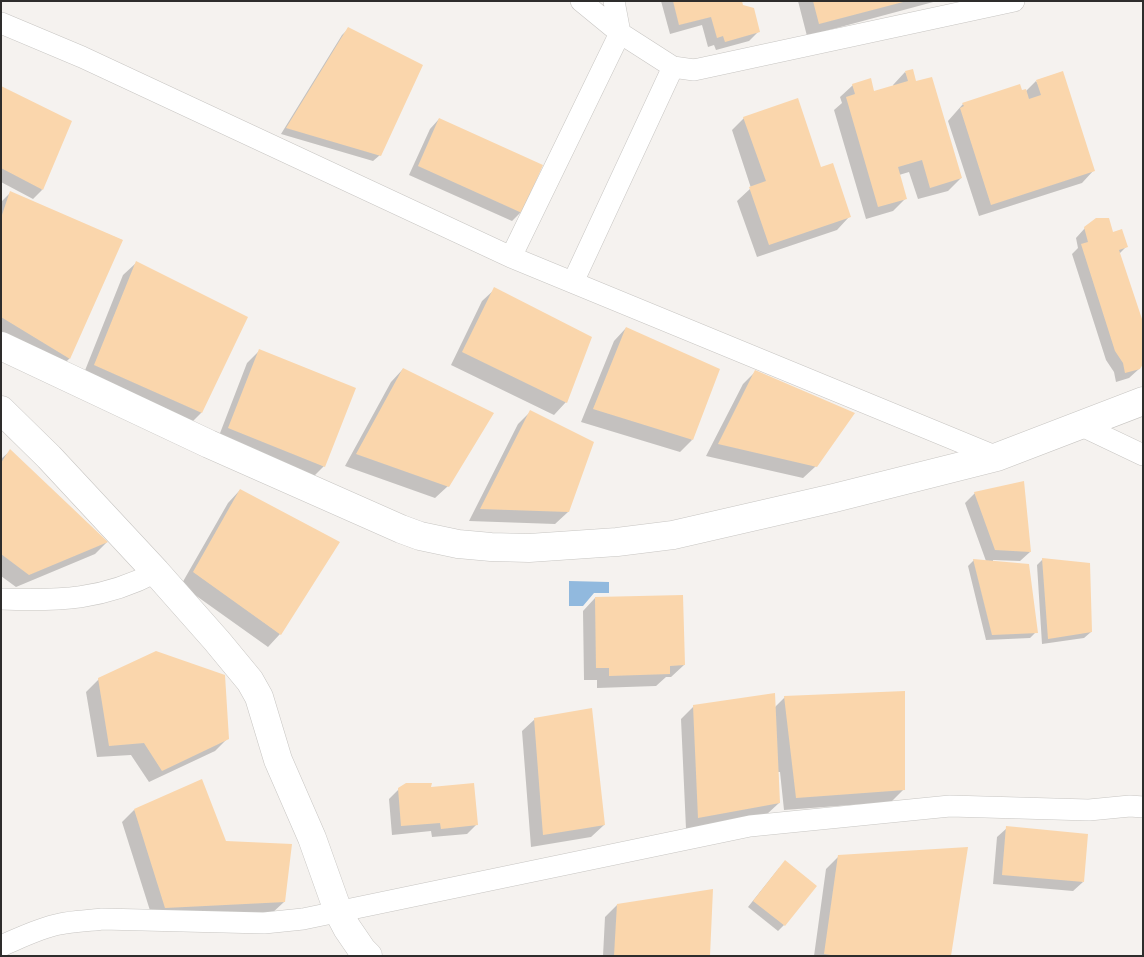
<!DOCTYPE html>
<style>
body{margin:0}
#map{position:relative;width:1144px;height:957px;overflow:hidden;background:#f5f2ef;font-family:"Open Sans",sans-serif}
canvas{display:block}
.frame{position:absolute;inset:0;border:2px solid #2e2d2c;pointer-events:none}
</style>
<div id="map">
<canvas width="1144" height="957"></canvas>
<div class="frame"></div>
</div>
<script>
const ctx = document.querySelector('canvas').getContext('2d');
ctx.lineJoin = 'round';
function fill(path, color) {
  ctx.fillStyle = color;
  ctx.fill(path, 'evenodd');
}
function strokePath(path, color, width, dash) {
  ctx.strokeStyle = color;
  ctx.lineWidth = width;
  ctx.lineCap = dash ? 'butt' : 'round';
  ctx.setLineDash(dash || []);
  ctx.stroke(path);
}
fill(new Path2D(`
 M569 581 609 582V593H594L583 606H569Z`), '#91b9de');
fill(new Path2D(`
 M661 1H741L742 6 759 31 749 41 716 50 714 45 708 47 702 25 670 34Z
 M798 1H937L807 36Z
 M348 29 380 155 373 161 281 134 342 35Z
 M905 72 915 83 961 178 948 191 918 199 909 172 899 175 905 199 893 211 866 219 834 110 842 103 840 97 853 85 874 92 894 87 893 85Z
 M1036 81 1094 170 1082 183 979 216 948 121 963 104 1025 92Z
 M1 87 42 190 33 199 1 182Z
 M744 118 821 169 849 217 837 230 757 257 737 201 751 188 732 130Z
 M439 119 521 212 512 221 409 175 430 129Z
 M10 193 122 240 69 359 56 371 1 337V202Z
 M1085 228 1113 234 1127 246 1119 254 1139 369 1129 378 1116 382 1114 372 1106 360 1072 254 1078 248 1076 238Z
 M136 263 246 318 201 413 189 425 82 378 123 275Z
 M495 289 566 402 554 415 451 365 482 301Z
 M626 328 692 440 680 452 581 422 614 341Z
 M259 351 324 466 312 478 217 441 247 363Z
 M403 369 448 486 435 498 345 466 391 382Z
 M755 372 816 466 803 478 706 456 743 384Z
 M530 412 568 512 555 524 469 521 518 424Z
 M10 451 107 542 95 554 16 587 1 576V459Z
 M240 490 280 634 268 647 181 585 228 503Z
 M975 493 1030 552 1020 561 993 560V562L1036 632 1030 638 986 640 968 566 974 560 986 561 965 503Z
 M1043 559 1091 632 1084 638 1042 644 1037 565Z
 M595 598 684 665 671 677H666L656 686 597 688V680H584L583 611Z
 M99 679 228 738 215 751 149 782 131 755 97 757 86 692Z
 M785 697 904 789 891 802 784 810 780 772H778L779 803 766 815 686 829 681 719 694 706 775 707Z
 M535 719 604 825 591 837 531 847 522 731Z
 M429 788 476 825 467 834 432 837 431 831 392 835 389 799 399 789Z
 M134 810 225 842 284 902 271 914 153 920 122 822Z
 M1007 828 1083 882 1073 891 993 884 997 837Z
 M839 856 949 956H814L826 869Z
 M779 868 784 925 778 931 748 907Z
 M617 905 709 956H603L605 917Z`), '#0003');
fill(new Path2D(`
 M673 1H742L743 5 754 8 760 32 725 42 723 36 717 38 711 17 679 25Z
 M813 1H903V2L819 24Z
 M348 27 423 65 381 156 286 128Z
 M913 69 916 81 932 77 962 178 930 188 922 160 898 167 907 199 878 207 846 97 855 94 852 84 871 78 874 91 908 81 905 71Z
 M1063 71 1095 171 991 205 960 108 964 106 962 103 1020 84 1022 90 1026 89 1029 99 1041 95 1036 80Z
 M1 86 72 121 43 190 1 168Z
 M798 98 821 167 833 163 851 217 769 245 749 187 766 181 743 117Z
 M439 118 543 165 522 213 418 166Z
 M10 191 123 240 70 359 1 317V218Z
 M1096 218H1109L1113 232 1122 229 1128 247 1119 250 1143 322V364L1140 369 1125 373 1123 363 1115 351 1081 244 1088 242 1084 227Z
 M136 261 248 317 202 413 94 365Z
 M494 287 592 337 567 403 462 352Z
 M626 327 720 369 693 440 593 409Z
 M259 349 356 388 325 467 228 428Z
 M403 368 494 413 449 487 356 454Z
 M755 370 855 413 817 467 718 444Z
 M530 410 594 442 569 512 480 509Z
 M10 449 108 542 29 575 1 554V463Z
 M1024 481 1031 552 995 550 974 492Z
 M240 489 340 542 281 635 193 572Z
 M1042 558 1090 563 1092 632 1048 639Z
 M973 559 1029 564 1038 633 992 635Z
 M683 595 685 665 670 666V674L609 676V668H596L595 597Z
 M156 651 225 675 229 739 162 771 144 743 109 746 98 678Z
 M905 691V790L796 798 784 696Z
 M775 693 780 803 698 818 693 705Z
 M592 708 605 825 543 835 534 718Z
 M202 779 226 841 292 844 285 902 165 908 134 809Z
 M406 783H432L431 787 474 783 478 825 441 829 440 823 401 826 398 788Z
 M1006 826 1088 834 1084 882 1002 875Z
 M968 847 951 956H838L824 954 838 855Z
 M785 860 817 886 785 926 753 901Z
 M713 889 710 956H614L617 904Z`), '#fad6ac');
const street = new Path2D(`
 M581 1 620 33 673 67 694 70 1014 1
 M1 23 82 57 511 257 997 457
 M511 257 620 33 614 1
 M573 282 673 67
 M1080 425 1143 455
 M1 599C60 601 103 600 156 572
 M1 946C20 938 39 928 60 924 73 921 88 921 102 919L264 923 303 919 750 826 950 806 1089 810 1130 806 1143 807`);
const secondary = new Path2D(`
 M1 346 209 444 401 529 420 536 458 544 491 547 529 548 617 542 673 535 834 498 997 457 1143 401
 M1 410 49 457 156 572 217 641 250 681 259 697 278 760 312 838 338 911 347 928 362 950 368 956`);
strokePath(street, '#c7c5c2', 22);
strokePath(secondary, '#c7c5c2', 29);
strokePath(street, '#fff', 21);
strokePath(secondary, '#fff', 28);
</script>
